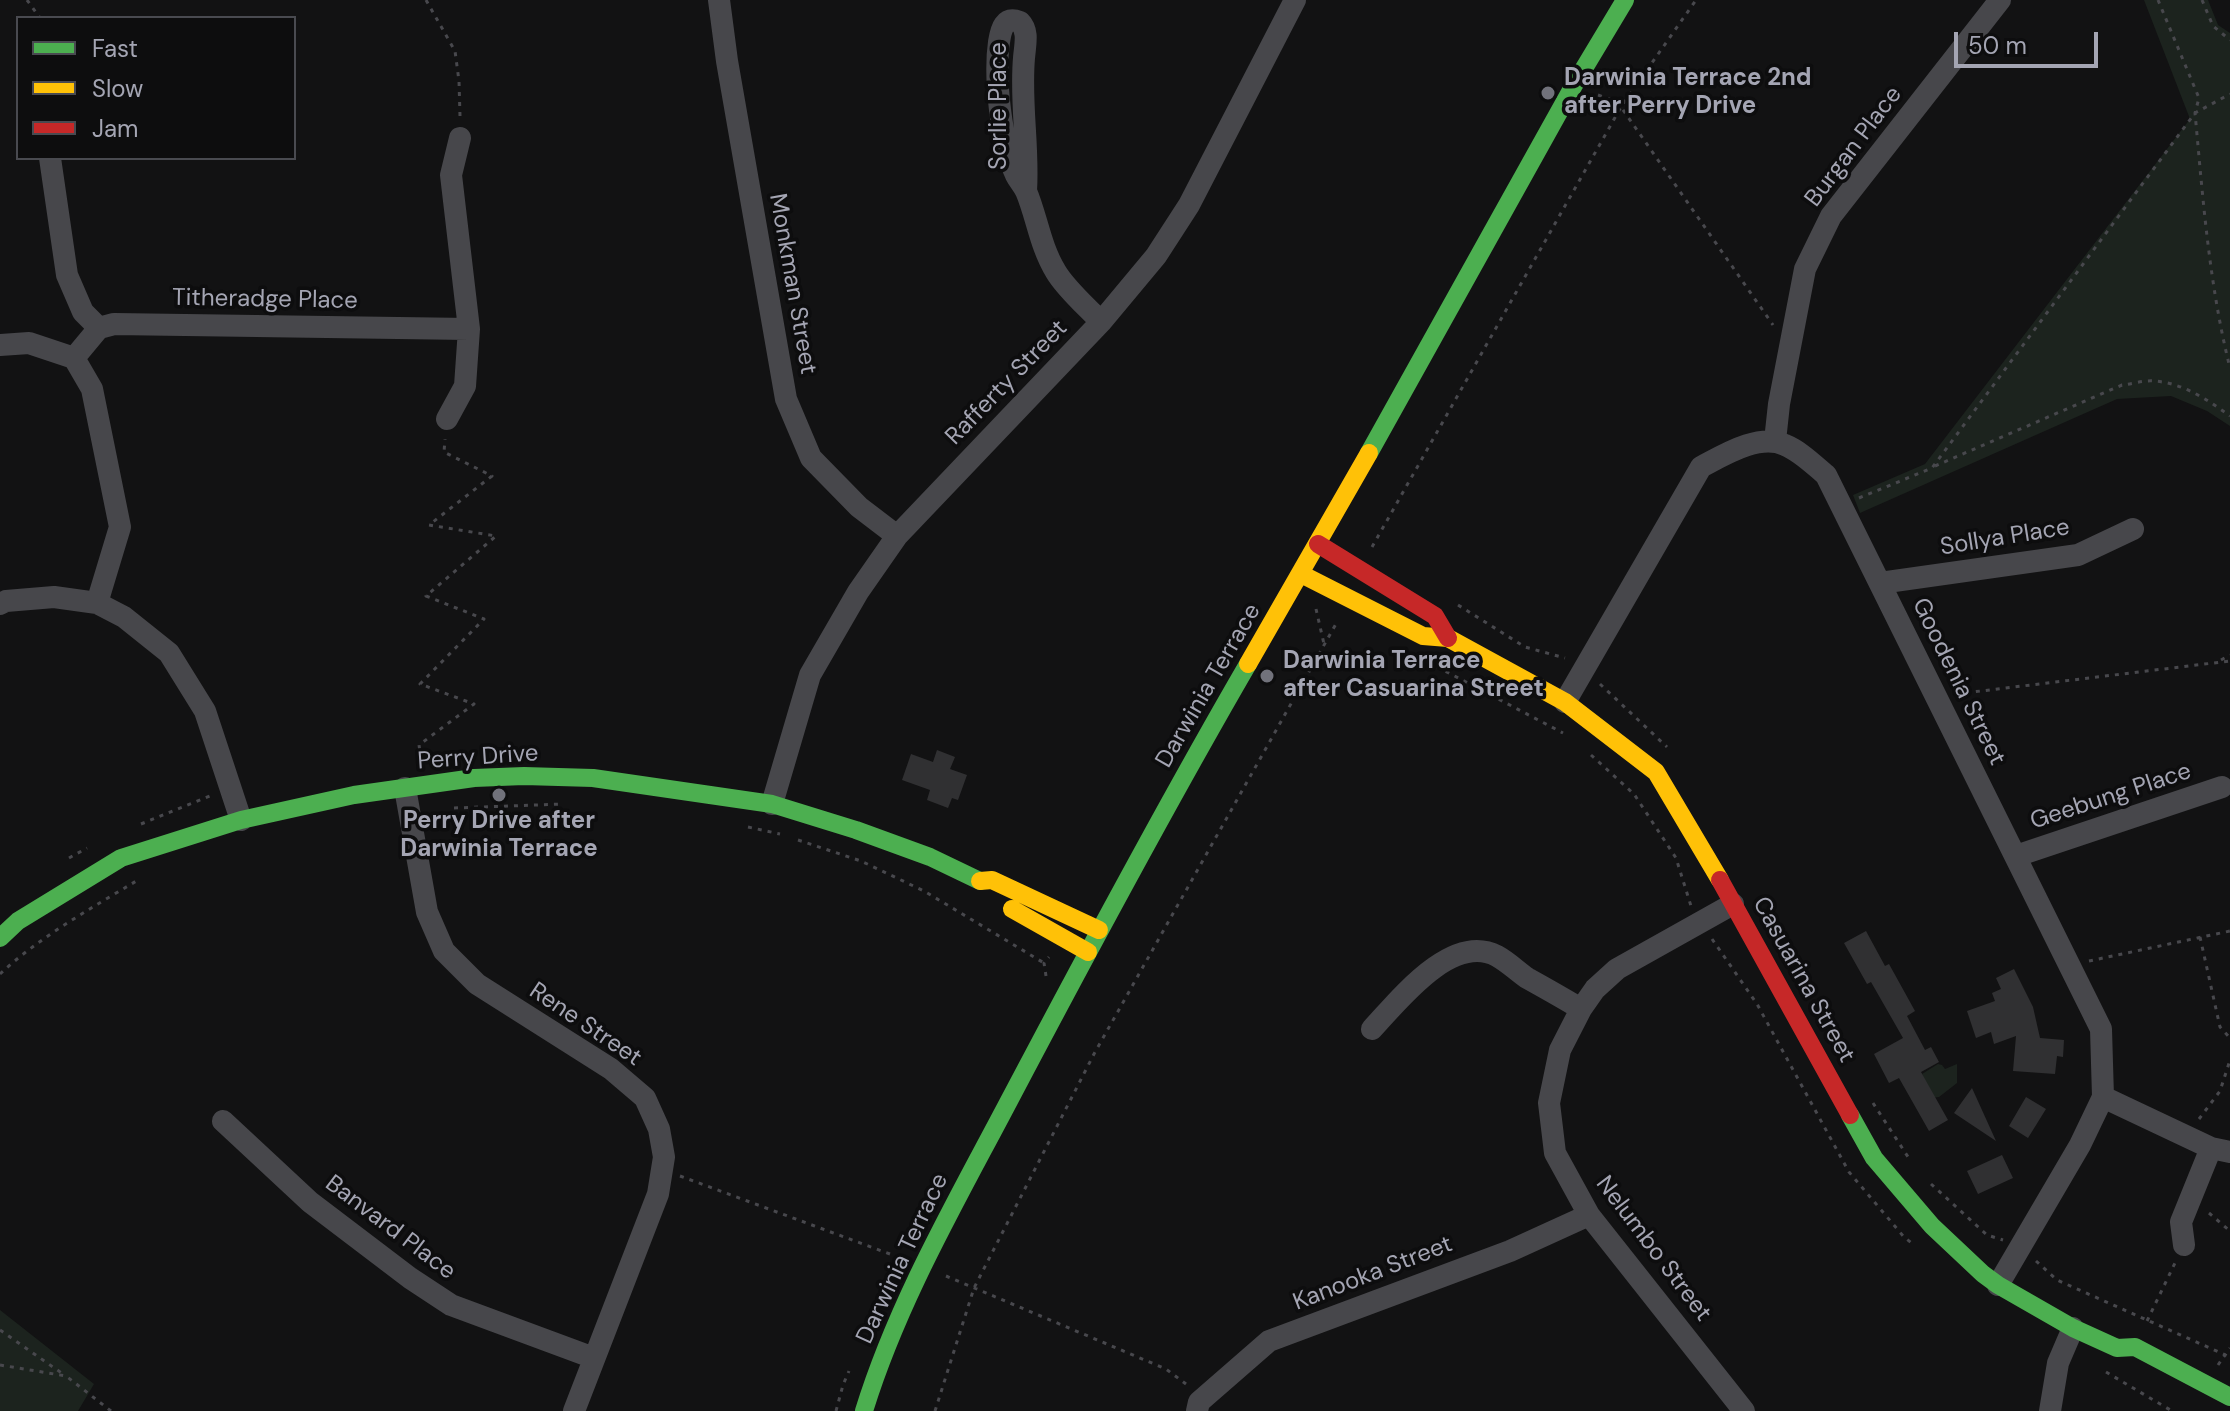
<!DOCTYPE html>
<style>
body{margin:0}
#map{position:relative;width:2230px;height:1411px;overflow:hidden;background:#121213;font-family:"DM Sans",sans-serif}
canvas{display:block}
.legend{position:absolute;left:16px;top:16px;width:280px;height:144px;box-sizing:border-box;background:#0d0d0e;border:2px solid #494a50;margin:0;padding:10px 14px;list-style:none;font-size:24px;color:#a4a5b3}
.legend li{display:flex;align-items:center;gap:16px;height:40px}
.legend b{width:40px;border:2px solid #494a50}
.scale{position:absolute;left:1954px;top:32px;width:144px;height:36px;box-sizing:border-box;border:4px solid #a4a5b3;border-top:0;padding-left:10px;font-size:24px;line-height:28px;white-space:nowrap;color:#a4a5b3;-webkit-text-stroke:6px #0d0d0e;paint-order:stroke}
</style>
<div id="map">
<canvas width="2230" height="1411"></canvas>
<ul class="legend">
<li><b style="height:10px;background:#4caf50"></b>Fast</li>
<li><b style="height:10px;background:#ffc107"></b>Slow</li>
<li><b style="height:10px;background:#c62828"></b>Jam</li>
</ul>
<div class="scale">50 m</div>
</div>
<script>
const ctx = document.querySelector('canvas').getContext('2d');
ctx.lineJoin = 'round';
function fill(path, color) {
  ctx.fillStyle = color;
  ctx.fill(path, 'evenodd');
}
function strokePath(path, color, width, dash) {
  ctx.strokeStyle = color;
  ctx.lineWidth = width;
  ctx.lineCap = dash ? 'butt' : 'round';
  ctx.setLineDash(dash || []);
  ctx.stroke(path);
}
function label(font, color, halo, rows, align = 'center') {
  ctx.font = font + ' "DM Sans",sans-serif';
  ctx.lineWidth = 7;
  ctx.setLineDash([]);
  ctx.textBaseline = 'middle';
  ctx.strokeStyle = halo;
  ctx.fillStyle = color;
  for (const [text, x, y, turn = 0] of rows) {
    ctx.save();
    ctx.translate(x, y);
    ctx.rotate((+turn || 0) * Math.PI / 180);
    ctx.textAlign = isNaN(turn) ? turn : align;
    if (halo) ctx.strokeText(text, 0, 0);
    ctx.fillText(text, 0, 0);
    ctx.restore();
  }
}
fill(new Path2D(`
 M2144 0H2208L2218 25 2230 33V426L2207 411 2171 396 2117 399 1860 513 1853 495 1925 464 2190 119Z
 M1938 1064 1942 1065 1945 1069 1957 1064V1083L1939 1097 1930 1098 1922 1074Z
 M0 1310 94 1384 78 1411H0Z`), '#1c231e');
fill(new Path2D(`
 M937 750 955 757 950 769 967 775 958 800 952 798 948 808 927 800 930 790 902 780 911 754 933 762Z
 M1866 931 1885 966 1889 964 1915 1011 1907 1016 1925 1050 1931 1047 1939 1062 1921 1072 1948 1120 1929 1131 1899 1078 1889 1083 1874 1054 1903 1038 1871 982 1867 984 1844 943Z
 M2014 969 2033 1007 2040 1038 2064 1040 2063 1057 2057 1056 2055 1074 2013 1071 2016 1036 1994 1044 1991 1032 1976 1038 1967 1011 1995 1001 1992 993 2001 989 1996 978Z
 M1972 1088 1996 1141 1954 1113Z
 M2026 1097 2046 1109 2028 1138 2009 1126Z
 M2002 1155 2013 1178 1978 1194 1967 1171Z`), '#303032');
strokePath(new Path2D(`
 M27 0 40 18
 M426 0 455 51 459 81 460 116
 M2158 0 2199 98 2195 113C2203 199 2209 284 2230 368
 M2202 0 2213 26 2230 40
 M1598 95 1615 101 1621 107 1773 325
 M1935 466 2122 385C2132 384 2144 380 2154 381 2183 383 2208 400 2230 416
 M1859 498 1932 468 2195 113 2230 94
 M1372 547 1621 107 1696 0
 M1458 605 1525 647 1565 658
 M1316 609 1324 644
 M2221 660 2230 655
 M1428 662 1563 733
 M1600 684 1667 747
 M1956 694 2230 661
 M1591 755 1634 794 1676 858 1691 906
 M421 759 419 745 474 704 420 684 484 619 426 596 496 536 429 525 492 476 444 452 445 439
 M454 808 563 804
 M141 824 212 795
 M748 827 780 834
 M798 840 861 861 924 891 1044 963
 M69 858 87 848
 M2200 937 2220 1027 2230 1038
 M1712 939 1757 1004 1849 1172 1904 1237 1914 1245
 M2089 961 2230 931
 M0 974C38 938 93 907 138 880
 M1046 976 1044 963 1049 957
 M1873 1103 1910 1160
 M2199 1119 2220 1091 2230 1060
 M680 1176 898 1257
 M1931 1184 1987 1235 2003 1240
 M2209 1213 2230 1231
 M2036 1261 2057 1280 2230 1357
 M946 1276 1166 1369 1186 1384
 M2147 1321 2175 1263
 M0 1330 63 1374
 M0 1365 66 1376 111 1411
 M2218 1365 2230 1348
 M2106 1372 2172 1411
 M836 1411 843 1385 849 1371
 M935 1411 974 1288 1094 1054 1337 622`), '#48484d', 3, [4, 6]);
strokePath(new Path2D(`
 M719 0 727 61 786 399 811 458 859 507 897 536
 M50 158 67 275 83 312 99 328
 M1026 191C1029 147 1020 103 1024 58 1025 45 1029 31 1020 22 1004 16 1001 29 999 42 994 77 1001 143 1016 175 1019 181 1023 185 1026 191 1037 217 1040 246 1056 272 1066 289 1087 307 1101 322
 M0 345 29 343 74 358 92 389 120 527 97 603
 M74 358 99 328 114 324 469 329
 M447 419 465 386 469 329 451 175 460 138
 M1775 441 1779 404 1805 269 1831 216 2000 0
 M1880 583 2078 555 2133 529
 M0 604 6 601 54 597 97 603 124 617 169 653 205 711 241 820
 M1565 702 1701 467C1724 455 1759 433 1785 445 1800 451 1814 465 1826 475L2101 1029 2103 1097 2080 1145 1998 1285
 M405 788 427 912 444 951 477 984 611 1069 645 1098 659 1129 664 1157 658 1194 574 1411
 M772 804 810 675 858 592 897 536 1101 322 1156 256 1189 205 1295 0
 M2016 856 2222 787
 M1733 904 1617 969 1595 989 1581 1009 1560 1050 1549 1103 1555 1153 1589 1215 1744 1411
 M1372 1029C1399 1000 1452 932 1497 956 1508 962 1517 971 1527 978 1545 988 1563 998 1581 1009
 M2103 1097 2211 1148 2230 1152
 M223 1121 310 1202 410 1278 451 1305 594 1358
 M2184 1245 2181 1222 2211 1148
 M1197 1411 1199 1402 1269 1341 1510 1251 1589 1215
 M2050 1411 2058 1363 2073 1328`), '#47474b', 22);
strokePath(new Path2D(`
 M1369 453 1574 85 1625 0
 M0 938 18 921 121 858 241 820 354 795 474 778 524 776 593 778 772 804 856 830 930 857 980 881
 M1850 1115 1874 1158 1932 1226 1983 1274 1998 1285 2073 1328 2117 1348 2135 1347 2230 1397
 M864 1411C898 1301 957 1200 1010 1099 1087 953 1165 807 1248 664`), '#4caf50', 18);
strokePath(new Path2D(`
 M1301 574 1423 636 1448 638 1565 702 1656 772 1720 880
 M1248 664 1369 453
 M980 881 992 880 1099 930
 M1012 909 1088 952`), '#ffc107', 18);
strokePath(new Path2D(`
 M1318 544 1435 616 1448 638
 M1720 880 1850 1115`), '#c62828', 18);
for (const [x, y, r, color] of [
 [1548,93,8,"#71727b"],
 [1267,676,8,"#71727b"],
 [499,795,8,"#71727b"]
]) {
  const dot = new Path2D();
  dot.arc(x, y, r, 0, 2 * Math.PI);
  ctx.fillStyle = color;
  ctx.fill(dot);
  strokePath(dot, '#0d0d0e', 3);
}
label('bold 24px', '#a4a5b3', '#0d0d0e', [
 ["Darwinia Terrace 2nd",1564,79],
 ["after Perry Drive",1564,107],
 ["Darwinia Terrace",1283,662],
 ["after Casuarina Street",1283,690],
 ["Perry Drive after",499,822,"center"],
 ["Darwinia Terrace",499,850,"center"]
], 'left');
label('24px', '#a4a5b3', '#0d0d0e', [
 ["Sorlie Place",1000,106,-90],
 ["Burgan Place",1854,147,-53],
 ["Monkman Street",792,284,80],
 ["Titheradge Place",265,300,1],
 ["Rafferty Street",1007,383,-46],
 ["Sollya Place",2005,538,-9],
 ["Goodenia Street",1958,682,64],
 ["Darwinia Terrace",1209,686,-60],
 ["Perry Drive",478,758,-4],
 ["Geebung Place",2111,797,-18],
 ["Casuarina Street",1803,980,61],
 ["Rene Street",585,1025,34],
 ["Banvard Place",390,1228,37],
 ["Nelumbo Street",1653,1249,53],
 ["Darwinia Terrace",903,1259,-65],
 ["Kanooka Street",1373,1274,-21]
]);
</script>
